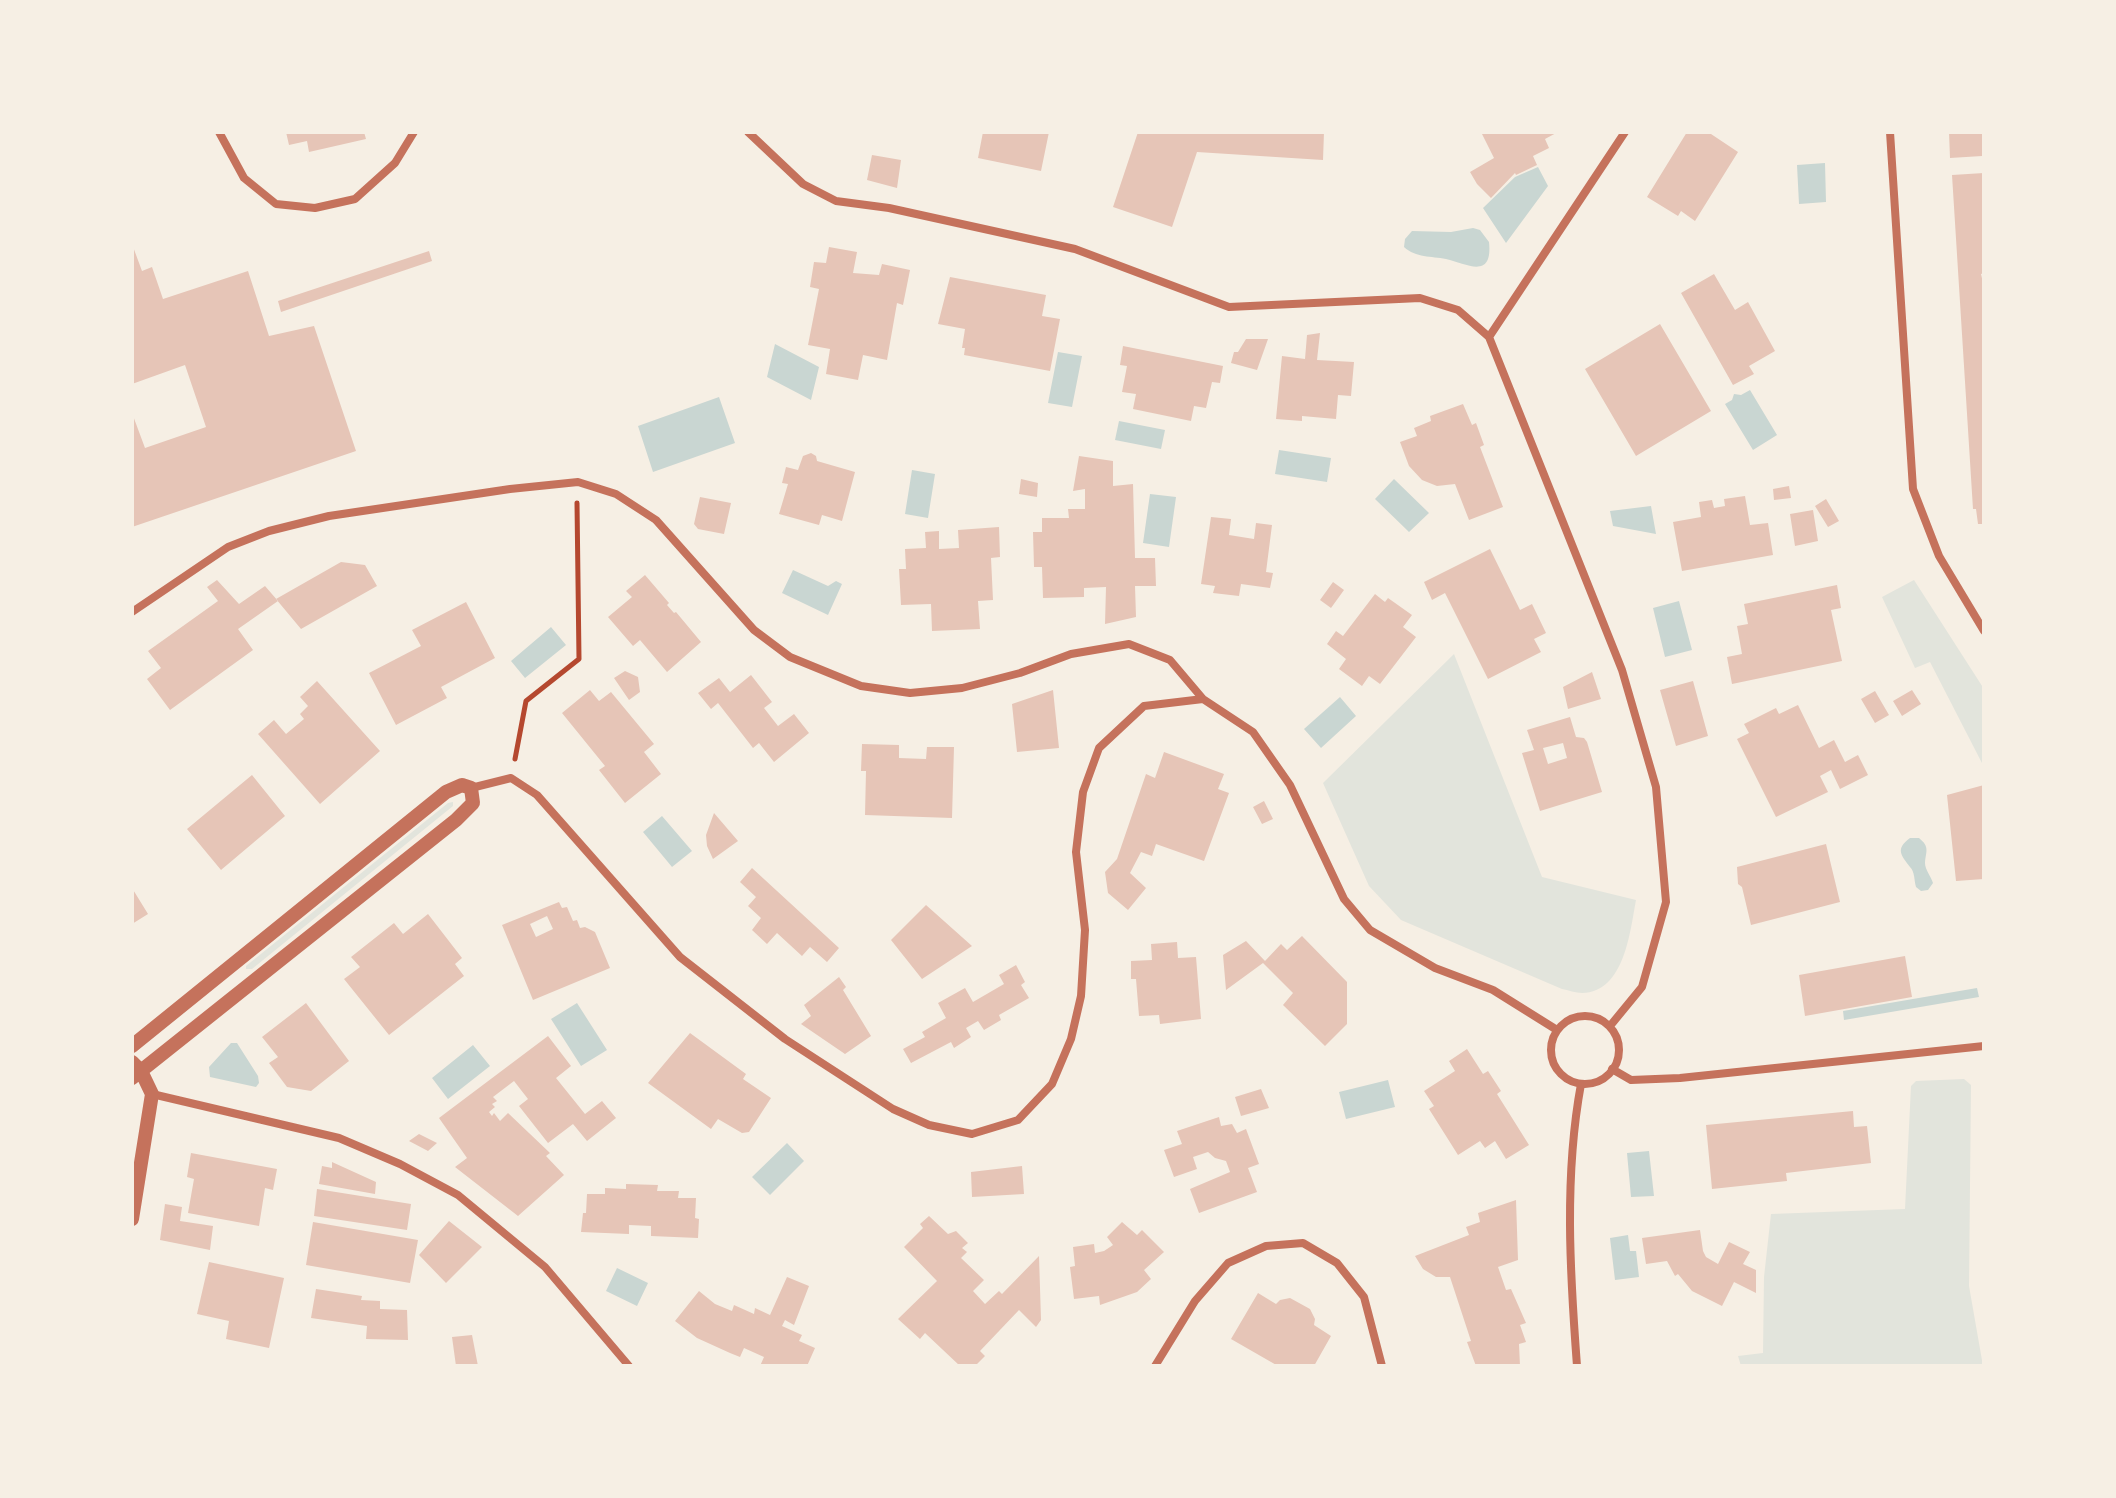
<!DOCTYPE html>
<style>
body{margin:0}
#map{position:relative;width:2116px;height:1498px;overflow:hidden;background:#f6efe4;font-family:Lato,sans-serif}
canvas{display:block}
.frame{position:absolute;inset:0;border:134px solid #f6efe4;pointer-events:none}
</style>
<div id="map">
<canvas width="2116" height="1498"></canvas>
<div class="frame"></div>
</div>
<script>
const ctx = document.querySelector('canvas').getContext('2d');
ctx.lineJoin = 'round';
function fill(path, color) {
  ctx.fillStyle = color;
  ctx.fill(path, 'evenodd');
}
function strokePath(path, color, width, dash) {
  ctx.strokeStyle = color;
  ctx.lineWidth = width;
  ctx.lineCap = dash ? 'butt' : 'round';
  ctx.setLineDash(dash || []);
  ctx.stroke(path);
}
fill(new Path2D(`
 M1914 580 1984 689V767L1930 662 1915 668 1882 597Z
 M1454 654 1542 877 1636 900C1630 931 1625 992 1582 993 1576 993 1568 990 1562 989L1401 920 1369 886 1323 783Z
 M453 802V806L252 969H246V966L448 803Z
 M1964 1079 1971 1085 1969 1286 1983 1366H1741L1738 1356 1763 1353 1764 1277 1771 1214 1905 1209 1911 1086 1916 1081Z`), '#e2e4dc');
fill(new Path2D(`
 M1825 163 1826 202 1799 204 1797 165Z
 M1538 167 1548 186 1506 243 1483 208 1515 177Z
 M1473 228 1480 230 1489 242C1493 280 1467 264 1446 259 1431 256 1416 258 1404 247L1405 239 1412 231 1451 232Z
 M775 344 819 367 811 400 767 377Z
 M1058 352 1082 356 1072 407 1048 403Z
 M1750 390 1777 435 1753 450 1725 404 1732 400 1734 394 1741 395Z
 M719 397 735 443 653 472 638 426Z
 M1119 421 1165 430 1161 449 1115 440Z
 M1279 450 1331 458 1327 482 1275 474Z
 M912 470 935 474 928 518 905 514Z
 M1394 479 1429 513 1409 532 1375 499Z
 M1150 494 1176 497 1169 547 1143 543Z
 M1651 506 1656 534 1613 526 1610 511Z
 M793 570 828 586 836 581 842 584 828 615 782 593Z
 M1679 601 1692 650 1665 657 1653 608Z
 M551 627 566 645 525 678 511 661Z
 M1340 697 1356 716 1321 748 1304 729Z
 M662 816 692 851 672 867 643 832Z
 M1910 838H1919C1930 847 1926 851 1925 863 1925 870 1931 876 1933 883L1928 890 1921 891 1916 887C1914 880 1915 872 1910 867 1901 855 1895 849 1910 838Z
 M1977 988 1979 997 1844 1020 1843 1011Z
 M577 1003 607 1050 581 1066 551 1019Z
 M231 1043H237L258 1076 259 1083 256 1087 210 1077 209 1067Z
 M473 1045 490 1066 448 1099 432 1078Z
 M1388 1080 1395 1107 1346 1119 1339 1092Z
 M787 1143 804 1161 770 1195 752 1177Z
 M1649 1151 1654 1196 1631 1197 1627 1153Z
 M1628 1235 1630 1251H1636L1639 1277 1615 1280 1610 1238Z
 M617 1268 648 1283 637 1306 606 1291Z`), '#c9d6d2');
fill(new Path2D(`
 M286 132H364L366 139 309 152 307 141 289 145Z
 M983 132H1049L1041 171 978 158Z
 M1138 132H1324L1323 160 1197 152 1172 227 1113 207Z
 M1481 132H1558L1545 139 1549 148 1533 156 1537 165 1516 175 1515 173 1491 198 1477 184 1470 172 1494 158Z
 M1687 132H1708L1738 152 1695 221 1681 211 1678 216 1647 197Z
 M1949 132H1984L1982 156 1950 158Z
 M872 155 901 160 897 188 867 180Z
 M1984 173V273L1981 274 1984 287V524H1978L1976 509H1973L1952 175Z
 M132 244 142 271 152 267 163 299 248 271 269 336 314 326 356 451 132 527V413L145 448 206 427 185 365 132 384Z
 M829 247 857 252 853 273 879 275 882 264 910 270 903 305 897 303 887 360 863 355 858 380 826 374 830 349 808 345 819 289 810 287 814 262 826 263Z
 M429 251 432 261 281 312 278 301Z
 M1714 274 1735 310 1748 302 1775 351 1749 366 1754 374 1733 385 1681 293Z
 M950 277 1046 295 1042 316 1060 319 1050 371 964 355 965 348H962L965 329 938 324Z
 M1660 324 1711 411 1636 456 1585 369Z
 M1320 333 1317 360 1354 362 1351 396 1338 395 1336 419 1302 416V421L1276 419 1282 356 1305 359 1307 335Z
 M1246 339H1268L1257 370 1231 363 1234 352H1238Z
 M1123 346 1223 366 1220 383 1212 382 1206 408 1194 406 1191 421 1133 409 1136 394 1122 392 1127 366 1120 365Z
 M1463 404 1472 425 1476 423 1484 445 1480 447 1503 507 1469 520 1455 484 1437 486 1422 480 1409 466 1400 442 1417 436 1414 428 1431 421 1430 416Z
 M811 453 816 456 817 461 855 472 842 521 822 515 819 525 779 514 788 484 782 483 786 467 798 470 803 456Z
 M1079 456 1113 461V486L1133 484 1135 558H1155L1156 586H1135L1136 617 1105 624 1106 587 1084 588V597L1043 598 1042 567H1034L1033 532H1042V518H1069L1068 509H1085V489L1073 491Z
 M1021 479 1038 483 1037 497 1019 494Z
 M1789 486 1791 498 1774 500 1773 489Z
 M1745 496 1750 525 1768 523 1773 555 1682 571 1673 522 1701 517 1699 502 1712 500 1714 508 1725 506 1724 499Z
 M700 497 731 503 724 534 698 529 694 524Z
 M1826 499 1839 521 1828 527 1815 506Z
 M1813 510 1818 541 1795 546 1790 514Z
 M1211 517 1231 519 1229 535 1254 539 1256 523 1272 525 1266 572 1273 573 1270 588 1241 584 1239 596 1213 593 1215 586 1201 584Z
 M999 527 1000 557 991 558 993 600 978 601 980 629 932 631 931 604 901 605 899 569H906L905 549 926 548 925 532 939 531V549L959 548 958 530Z
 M1490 549 1520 610 1532 604 1546 633 1534 639 1541 652 1488 679 1445 593 1432 600 1424 582Z
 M341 562 365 565 377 586 301 629 276 599Z
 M645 575 669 603 667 605 674 613 676 612 701 642 667 672 640 640 633 646 608 617 632 597 626 591Z
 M217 580 239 604 265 586 278 601 238 629 253 650 170 710 147 679 161 668 148 651 218 601 207 587Z
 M1333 582 1344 590 1331 608 1320 600Z
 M1837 585 1841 608 1831 610 1842 661 1732 684 1727 657 1742 654 1737 626 1748 624 1744 604Z
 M1375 594 1385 602 1388 598 1412 615 1403 627 1416 637 1380 684 1369 676 1362 686 1339 669 1346 659 1327 644 1336 631 1343 636Z
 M466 602 495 658 441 687 447 698 396 725 369 673 421 646 412 630Z
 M625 671 638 677 640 692 629 700 614 678Z
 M1592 672 1601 699 1568 709 1563 687Z
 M751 675 772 702 764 708 778 726 794 714 809 733 774 762 759 743 753 748 718 703 711 709 698 693 719 678 730 692Z
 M317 681 380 751 320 804 258 734 274 720 286 734 304 719 300 714 308 706 300 697Z
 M1693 681 1708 736 1676 746 1660 690Z
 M590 690 599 701 611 692 654 744 644 752 661 774 625 803 599 770 605 766 562 713Z
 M1053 690 1059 748 1017 752 1012 704Z
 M1912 690 1921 704 1902 716 1893 701Z
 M1875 691 1889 715 1875 723 1861 699Z
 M1798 705 1819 748 1834 740 1845 762 1858 755 1868 775 1840 789 1831 770 1820 776 1828 792 1776 817 1737 739 1749 733 1744 724 1776 708 1779 714Z
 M1570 717 1576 737 1584 738 1587 742 1602 792 1540 811 1522 753 1534 750 1527 730ZM1563 743 1567 758 1548 764 1543 748Z
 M862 744 899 745V758L926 759 927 747H954L952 818 865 815 866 771H861Z
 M1164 752 1224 774 1218 789 1229 793 1204 861 1156 844 1152 856 1141 852 1130 873 1146 888 1128 910 1108 893 1105 872 1117 859 1146 774 1155 778Z
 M252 775 285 816 221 870 187 829Z
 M1984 785V879L1956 881 1947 795Z
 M1264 801 1273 819 1262 824 1253 807Z
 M714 813 738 841 713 859 707 846 706 835Z
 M1826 844 1840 902 1751 925 1742 887 1738 884 1737 867Z
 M752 868 839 948 827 962 810 947 802 956 777 933 767 944 752 930 761 918 748 906 756 897 740 882Z
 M132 888 148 914 132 924Z
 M559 902 562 908 567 907 573 921 577 920 580 928 585 927 595 932 610 968 533 1000 502 925ZM547 916 553 929 536 937 530 924Z
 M926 905 972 946 922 979 891 940Z
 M428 914 462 958 455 964 464 976 389 1035 344 979 360 967 351 957 394 923 403 934Z
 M1302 936 1347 982V1024L1325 1046 1283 1005 1293 993 1263 963 1226 990 1223 955 1246 941 1265 961 1281 944 1287 950Z
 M1177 942 1178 958 1196 957 1201 1019 1160 1024 1159 1015 1139 1016 1136 979H1131V961L1152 960 1151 944Z
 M1905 956 1912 997 1805 1016 1799 975Z
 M1016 965 1025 982 1021 985 1029 998 999 1015 1001 1020 984 1030 978 1021 966 1028 971 1037 954 1048 951 1042 911 1063 903 1049 925 1037 922 1032 946 1018 938 1003 965 988 973 1002 1004 984 999 975Z
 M839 977 846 987 843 990 871 1036 845 1054 801 1024 811 1016 804 1005Z
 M306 1003 349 1061 311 1091 287 1087 269 1063 278 1057 262 1037Z
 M690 1033 746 1074 743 1079 771 1098 749 1132 742 1133 718 1119 711 1129 648 1083Z
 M548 1036 571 1066 556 1078 585 1114 602 1101 616 1118 587 1141 573 1124 548 1143 519 1106 528 1099 514 1081 493 1097 497 1101 492 1104 495 1107 489 1112 492 1116 494 1113 500 1121 508 1113 550 1153 546 1156 564 1175 518 1216 455 1167 467 1158 439 1118Z
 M1467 1049 1483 1074 1488 1071 1501 1091 1497 1094 1529 1145 1506 1159 1495 1141 1485 1148 1480 1141 1458 1155 1429 1109 1434 1106 1424 1091 1455 1071 1449 1061Z
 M1261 1089 1269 1108 1241 1116 1235 1097Z
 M1853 1111 1854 1127 1867 1126 1871 1163 1786 1173 1787 1181 1712 1189 1706 1125Z
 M1219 1117 1221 1126 1232 1124 1237 1133 1246 1129 1259 1164 1248 1168 1257 1192 1199 1213 1190 1189 1230 1172 1226 1161 1215 1158 1208 1152 1193 1157 1197 1169 1174 1177 1164 1150 1182 1144 1177 1131Z
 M419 1134 437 1143 428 1151 409 1141Z
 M191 1153 277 1169 273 1190 265 1188 259 1226 188 1213 194 1179 187 1177Z
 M332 1162 376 1182 375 1194 319 1184 322 1166 332 1168Z
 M1022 1166 1024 1194 972 1197 971 1172Z
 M626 1184 658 1185 657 1191H679L678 1198H696L695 1218 699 1219 698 1238 651 1236V1226L629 1225V1234L581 1232 583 1213H586L587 1194H605V1188L626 1189Z
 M317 1189 411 1204 407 1230 314 1216Z
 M1516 1200 1518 1260 1498 1267 1506 1290 1511 1289 1526 1323 1520 1325 1526 1342 1519 1344 1520 1366H1476L1467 1342 1471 1341 1450 1277H1436L1423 1269 1415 1256 1469 1235 1466 1227 1480 1222 1478 1213Z
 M165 1204 182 1207 180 1221 213 1226 210 1250 160 1240Z
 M929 1216 948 1234 956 1231 968 1243 962 1248 967 1252 961 1258 984 1280 973 1291 985 1304 999 1291 1002 1294 1039 1256 1041 1320 1036 1327 1019 1310 980 1351 985 1356 975 1366H960L925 1333 920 1339 898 1319 937 1281 904 1247 923 1228 920 1224Z
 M449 1221 482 1247 446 1283 419 1255Z
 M313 1222 418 1240 410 1283 306 1265Z
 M1122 1222 1137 1235 1142 1230 1164 1252 1144 1270 1151 1279 1137 1292 1100 1305 1099 1296 1074 1299 1070 1267 1075 1266 1073 1247 1094 1244 1095 1253 1104 1251 1113 1245 1107 1237Z
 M1700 1230 1703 1251 1706 1257 1718 1264 1729 1242 1750 1252 1743 1264 1756 1270V1293L1734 1282 1722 1306 1692 1291 1678 1274 1675 1276 1667 1261 1646 1264 1642 1238Z
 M209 1262 284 1278 269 1348 226 1339 229 1321 197 1314Z
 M787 1277 809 1286 794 1325 785 1320 782 1326 802 1335 799 1341 815 1348 807 1366H760L764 1357 744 1348 740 1357 730 1353 697 1338 675 1321 699 1291 715 1304 732 1311 734 1305 754 1314 755 1308 770 1315Z
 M316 1289 362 1296 361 1300 380 1301V1309L407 1310 408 1340 366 1339 367 1326 311 1318Z
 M1258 1293 1276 1304 1280 1300 1290 1298 1310 1309 1315 1319 1314 1325 1331 1336 1314 1366H1278L1231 1339Z
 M472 1335 478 1366H456L452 1337Z`), '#e6c5b7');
strokePath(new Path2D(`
 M515 759 526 701 579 659 577 503`), '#b5482f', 5);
strokePath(new Path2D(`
 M219 132 244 178 276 204 315 208 355 199 395 163 414 132
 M748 132 803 184 836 201 889 208 1075 249 1229 307 1420 298 1458 310 1489 337 1622 670 1656 787 1666 902 1642 987 1610 1026
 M1890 132 1913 489 1939 556 1984 631
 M1489 337 1625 132
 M132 612 228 547 269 531 329 516 510 489 578 482 616 494 656 520 754 630 790 657 861 686 910 693 962 688 1020 673 1071 654 1129 644 1170 660 1203 699
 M471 788 511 778 537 795 680 957 785 1039 893 1109 929 1125 972 1134 1018 1120 1052 1084 1071 1039 1081 996 1085 930 1076 852 1083 792 1099 748 1144 706 1203 699 1253 732 1290 785 1344 899 1370 930 1435 968 1493 990 1557 1030
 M1551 1050a34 34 0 1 1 68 0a34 34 0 1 1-68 0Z
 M1612 1069 1631 1080 1680 1078 1984 1046
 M152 1094 339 1138 400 1164 458 1195 545 1267 629 1366
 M1155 1366 1195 1301 1228 1263 1266 1246 1303 1243 1337 1263 1364 1297 1382 1366
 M1577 1366C1570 1273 1564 1176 1581 1084`), '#c5725c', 8);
strokePath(new Path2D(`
 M132 1046 446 792 462 785 471 788 473 803 456 820 132 1078
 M132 1062 141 1071 152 1094 132 1219`), '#c5725c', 14);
</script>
